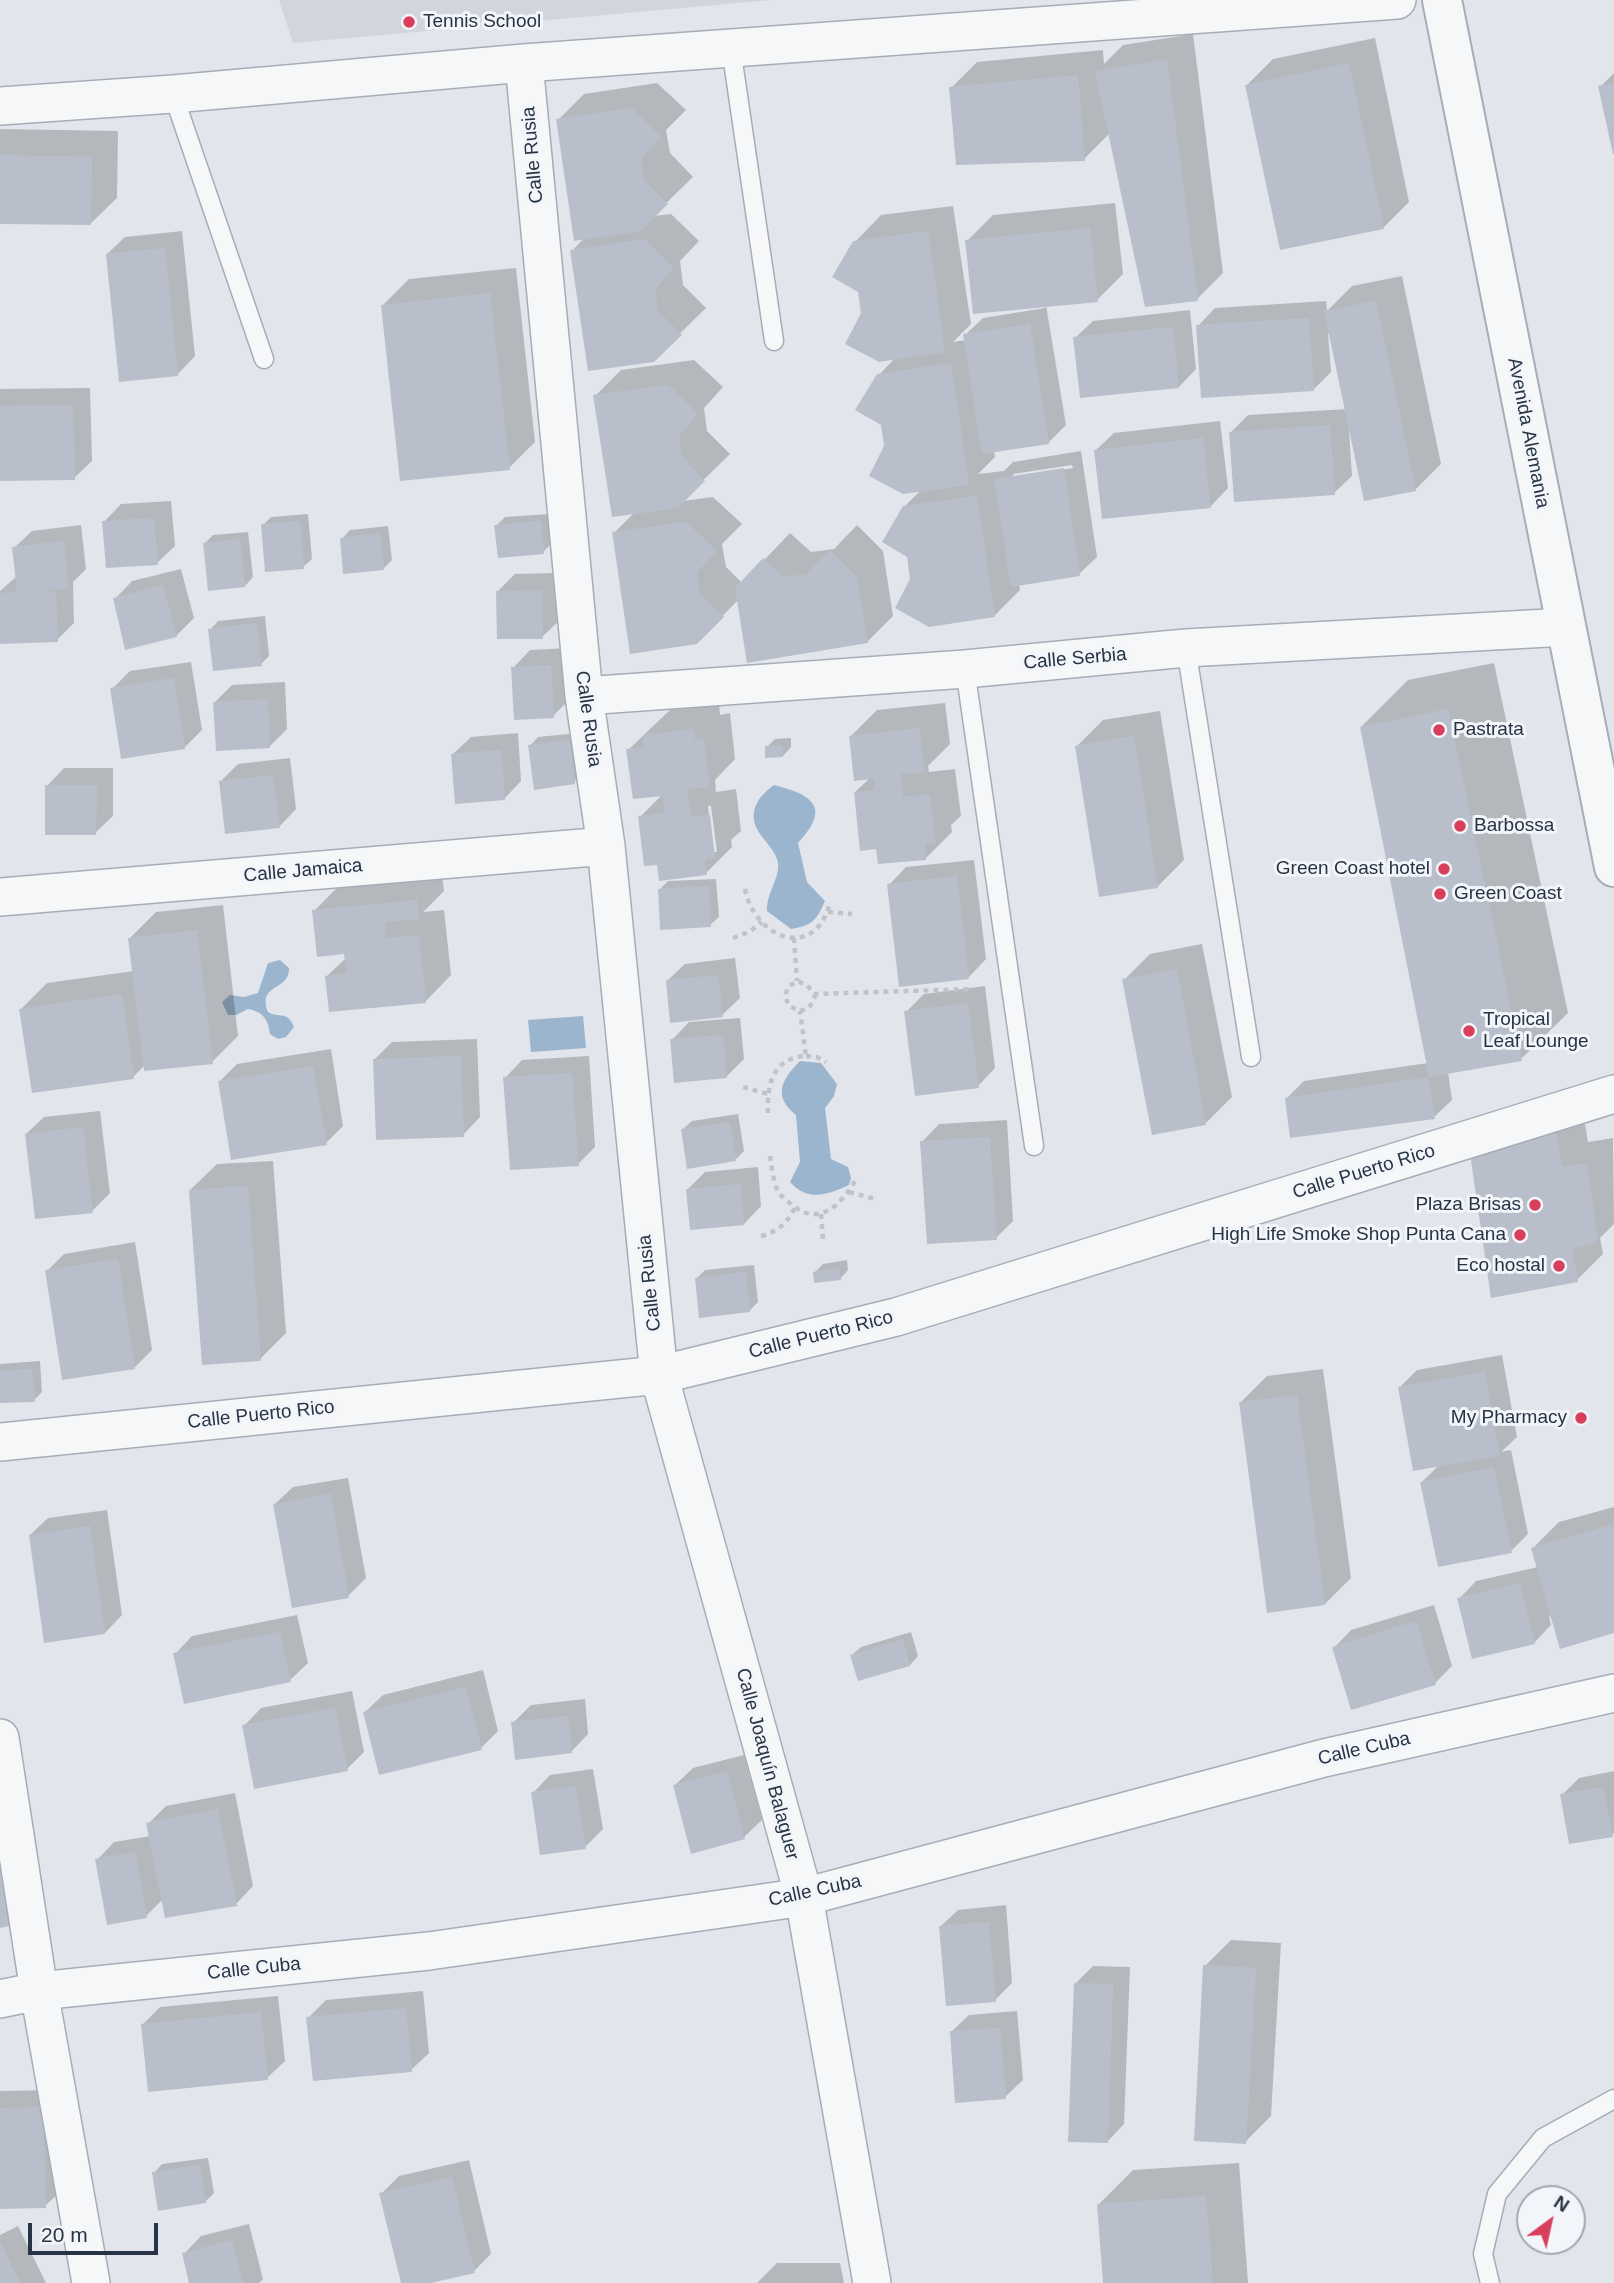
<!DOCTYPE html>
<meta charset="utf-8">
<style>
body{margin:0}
#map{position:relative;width:1614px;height:2283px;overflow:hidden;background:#e2e6ec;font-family:Helvetica,sans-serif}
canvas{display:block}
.north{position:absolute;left:1516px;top:2185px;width:70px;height:70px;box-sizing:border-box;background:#f2f5f9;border:2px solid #a1a8b1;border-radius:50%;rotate:33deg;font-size:19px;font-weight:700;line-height:28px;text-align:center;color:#283445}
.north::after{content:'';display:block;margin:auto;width:24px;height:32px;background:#d93e5b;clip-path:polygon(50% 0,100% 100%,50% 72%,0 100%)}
.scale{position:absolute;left:28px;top:2223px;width:130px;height:32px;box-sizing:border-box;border:4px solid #283445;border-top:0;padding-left:9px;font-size:21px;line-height:24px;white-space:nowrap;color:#283445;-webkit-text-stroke:5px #f2f5f9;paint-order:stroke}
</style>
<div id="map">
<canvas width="1614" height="2283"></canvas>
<div class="north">N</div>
<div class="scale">20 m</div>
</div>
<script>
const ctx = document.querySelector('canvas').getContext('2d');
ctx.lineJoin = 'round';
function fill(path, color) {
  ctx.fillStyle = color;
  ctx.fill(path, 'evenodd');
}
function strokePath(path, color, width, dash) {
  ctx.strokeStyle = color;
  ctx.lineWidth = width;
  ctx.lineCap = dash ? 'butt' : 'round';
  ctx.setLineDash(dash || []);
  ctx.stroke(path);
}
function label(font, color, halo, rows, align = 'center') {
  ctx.font = font + ' Helvetica,sans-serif';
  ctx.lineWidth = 6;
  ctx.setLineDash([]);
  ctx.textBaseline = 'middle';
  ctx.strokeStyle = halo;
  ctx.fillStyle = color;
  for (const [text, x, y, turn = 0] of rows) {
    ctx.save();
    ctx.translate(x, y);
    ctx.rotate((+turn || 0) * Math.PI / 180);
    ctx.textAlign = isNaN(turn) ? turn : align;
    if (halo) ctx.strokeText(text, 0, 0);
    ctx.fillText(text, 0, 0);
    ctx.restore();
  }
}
fill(new Path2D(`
 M279 0H772L293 43Z`), '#d0d5de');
fill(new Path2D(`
 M774 785C814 795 831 808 798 843L807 882 825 901C816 921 813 925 791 929L767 911C766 894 780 878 778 863 776 851 764 841 758 831 747 811 759 796 774 785Z
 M280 960 289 968C290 991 257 983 268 1012 281 1019 287 1010 294 1027L286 1037 278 1039 270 1034C268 1020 264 1012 248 1009L236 1015H228L222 1002 230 995 244 997 258 993 268 963Z
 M583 1016 586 1048 531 1052 528 1020Z
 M800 1061 821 1063 837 1084 834 1096 825 1108 831 1159 848 1167 851 1178 849 1185C827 1195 808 1202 790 1182L800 1162 796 1115C772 1096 782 1079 800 1061Z`), '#9bb5ce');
fill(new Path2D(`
 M1193 34 1223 273 1197 299 1110 133 1084 159 951 88 977 62 1103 50 1104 64 1123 45Z
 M1375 38 1409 202 1383 228 1247 85 1273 59Z
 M1614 73V151L1600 87Z
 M657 83 686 110 666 130 670 153 693 177 653 216 671 214 699 241 680 261 683 285 706 308 653 360 572 251 585 237 558 120 584 94Z
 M0 129 118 131 117 198 90 224 0 222Z
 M1115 203 1123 274 1097 300 1046 305 1066 425 1048 443 994 451 995 457 978 474 1004 471 1013 462 1081 451 1097 557 1079 574 1019 584 1020 590 994 616 912 579 904 507 921 490 886 446 878 376 896 357 863 314 855 242 881 215 953 206 971 324 953 342 966 340 965 335 983 318 1045 308V305L967 241 993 215ZM1072 465 1073 468 1013 478V474Z
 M182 231 195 356 178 374 107 254 125 237Z
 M516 268 535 442 509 468 383 305 409 279Z
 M1402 276 1441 464 1415 490 1351 429 1349 430 1352 476 1334 493 1230 433 1248 415 1347 409 1331 334H1328L1331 372 1314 389 1198 326 1215 308 1326 301 1327 311 1352 286Z
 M1190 310 1196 369 1179 387 1075 338 1093 321Z
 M694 360 723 387 704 408 707 431 730 454 682 501 713 497 742 524 722 544 726 567 742 583 790 533 811 552 834 549 857 525 883 551 893 616 867 642 738 600 696 643 614 533 635 512 595 396 621 370Z
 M90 388 92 461 74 478 0 479V389Z
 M1220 421 1228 488 1211 506 1096 450 1114 433Z
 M171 501 175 546 157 563 104 522 121 504Z
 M308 514 312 559 303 567 263 525 271 517Z
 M549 514 551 544 543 552 496 526 505 517Z
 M81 525 86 569 73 582 74 623 57 640 0 642V591L17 576 14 548 32 531Z
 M388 526 392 560 383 569 342 539 350 530Z
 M248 532 253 577 245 586 205 543 213 535Z
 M181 569 194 618 176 636 115 599 132 581Z
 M559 573 560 620 542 637 498 591 515 574Z
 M265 616 269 656 261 664 210 630 218 621Z
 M568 648 571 698 553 716 513 668 530 650Z
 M191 662 202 730 185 747 112 689 130 671Z
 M1494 663 1568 1013 1521 1059 1448 1072 1452 1100 1434 1117 1287 1098 1304 1081 1428 1063 1361 727 1408 680Z
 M285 682 287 729 269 747 215 702 232 685Z
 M945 703 950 744 928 766 929 772 955 769 961 816 951 825 952 832 926 858 878 847 855 792 870 778 851 736 877 710Z
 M719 704 720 715 730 713 735 759 715 780 716 792 736 789 741 831 731 840 732 847 706 873 659 863 640 817 663 794 628 750 671 709ZM708 806H711L717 852H713Z
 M1160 711 1184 860 1158 886 1077 746 1103 720Z
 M518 733 521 781 504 799 453 754 471 737Z
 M577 733 582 774 574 782 530 746 538 737Z
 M791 738V747L783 756 767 747 775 739Z
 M290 758 296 809 279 827 220 782 238 764Z
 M64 768H113V816L95 833 47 786Z
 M974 860 986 959 969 977 889 885 906 867Z
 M442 875 444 891 423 912 444 910 451 975 425 1002 327 976 347 957 314 911 340 885Z
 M716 879 719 917 710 925 660 889 668 881Z
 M223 905 238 1036 212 1062 145 1065 133 1077 21 1009 47 983 134 971 130 938 156 912Z
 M1202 944 1232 1097 1206 1123 1124 980 1150 954Z
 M735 958 740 998 722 1015 667 981 685 964Z
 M985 986 995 1068 978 1086 906 1012 924 994Z
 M740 1018 744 1059 727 1076 672 1040 689 1022Z
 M477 1039 480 1117 463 1135 375 1059 392 1042Z
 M331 1049 343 1126 326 1143 220 1081 237 1064Z
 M589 1056 595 1147 578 1164 505 1078 522 1060Z
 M1582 1106 1588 1142 1613 1138 1614 1224 1600 1238 1603 1254 1577 1280 1471 1148Z
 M100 1111 110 1193 92 1211 26 1134 44 1117Z
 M738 1114 744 1151 736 1159 683 1129 692 1121Z
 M1007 1120 1013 1221 996 1238 922 1142 939 1124Z
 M273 1161 286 1333 260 1359 190 1190 217 1164Z
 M758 1167 761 1206 744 1224 687 1190 705 1172Z
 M135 1242 152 1350 135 1367 47 1271 64 1254Z
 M847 1260 848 1270 840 1279 815 1272 823 1264Z
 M754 1265 758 1302 749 1311 697 1278 705 1270Z
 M1502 1355 1517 1437 1501 1452 1511 1450 1528 1534 1511 1551 1422 1482 1440 1464 1399 1388 1417 1370Z
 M40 1361 42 1392 34 1400 0 1402V1364Z
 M1323 1369 1351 1578 1325 1604 1241 1402 1267 1376Z
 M348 1478 366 1578 348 1596 275 1504 293 1487Z
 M1614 1507V1631L1552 1616 1549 1617 1551 1625 1534 1643 1459 1599 1476 1581 1538 1567 1533 1548 1559 1522Z
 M107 1510 122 1615 105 1633 30 1535 48 1518Z
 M1434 1605 1452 1666 1435 1683 1334 1648 1351 1630Z
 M297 1615 308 1663 290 1680 175 1654 192 1636Z
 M911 1632 918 1656 910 1665 852 1655 861 1647Z
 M483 1670 498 1731 481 1748 365 1712 383 1695Z
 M352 1691 364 1752 347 1769 244 1726 261 1708Z
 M585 1699 588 1734 571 1752 513 1723 531 1705Z
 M744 1755 762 1820 744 1837 675 1785 693 1768Z
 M593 1769 603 1829 585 1847 533 1793 550 1775Z
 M1614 1771V1833L1612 1835 1562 1795 1579 1778Z
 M235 1793 253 1886 236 1904 163 1899 146 1916 97 1860 114 1842 151 1836 148 1824 166 1806Z
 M0 1858 26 1907 9 1925 0 1926Z
 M1006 1905 1012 1983 995 2000 940 1927 958 1910Z
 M1231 1940 1281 1943 1271 2116 1245 2142 1205 1966Z
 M1093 1966 1130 1967 1124 2124 1107 2142 1076 1983Z
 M423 1991 429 2053 411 2070 308 2018 326 2000Z
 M278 1996 285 2061 267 2078 142 2025 160 2007Z
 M1017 2011 1023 2080 1005 2097 951 2032 969 2015Z
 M60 2090 63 2189 45 2206 0 2207V2091Z
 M208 2158 214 2193 206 2201 154 2173 162 2164Z
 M469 2160 491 2254 474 2271 424 2283H403L381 2194 399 2176Z
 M1239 2163 1248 2283H1105L1099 2204 1133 2170Z
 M249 2224 263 2279 259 2283H191L184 2254 201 2236Z
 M18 2226 46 2283H0V2235Z
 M777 2263H840L844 2283H757Z`), '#0003');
fill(new Path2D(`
 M1167 59 1198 301 1145 307 1095 71Z
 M1349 63 1384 229 1280 250 1245 85Z
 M1078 75 1085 161 956 165 949 87Z
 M1614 83V154H1613L1598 86Z
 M631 108 662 137 641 158 644 180 668 204 640 231 574 241 556 119Z
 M0 155 92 157 91 225 0 224Z
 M1090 228 1098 302 973 314 965 240Z
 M928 231 945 352 879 362 845 344 861 313 858 292 832 277 853 241Z
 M644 239 674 268 655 289 658 311 682 335 654 362 588 371 570 250Z
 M165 248 178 376 119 382 106 254Z
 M490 293 510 470 400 481 381 305Z
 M1376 301 1416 491 1364 501 1324 311Z
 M1309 318 1314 391 1201 398 1196 325Z
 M1030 324 1049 444 982 454 963 334Z
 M1173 327 1179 388 1080 398 1073 337Z
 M951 363 969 485 903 494 869 476 884 446 881 425 855 410 877 374Z
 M668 385 698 414 679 435 682 457 705 481 678 508 612 517 593 395Z
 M73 405 75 480 0 481V406Z
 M1330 425 1335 495 1234 502 1229 432Z
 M1203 438 1211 508 1102 519 1094 450Z
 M1064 468 1080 576 1011 587 994 479Z
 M977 496 995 617 929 627 895 608 910 579 907 557 882 542 903 506Z
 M154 518 158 565 106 568 102 521Z
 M300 521 304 569 265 572 261 524Z
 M541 521 544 554 498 558 494 525Z
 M686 522 717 551 697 572 700 594 724 617 697 644 630 654 612 532Z
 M380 533 384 570 343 574 340 538Z
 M240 539 245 587 208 591 203 543Z
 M64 541 69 588 39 591H56L58 642 0 644V593L17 592 12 547Z
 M830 550 857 577 868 643 747 663 735 588 763 558 784 577 806 574Z
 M163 585 177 637 125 650 113 598Z
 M542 590 543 639H497L496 591Z
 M257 623 262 666 213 671 208 629Z
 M551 665 554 718 514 720 511 667Z
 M174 678 185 749 121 759 110 688Z
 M268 699 270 748 216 751 213 702Z
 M1448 709 1522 1061 1429 1077 1360 727Z
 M919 728 925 772 901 774 903 797 930 794 935 843 925 844 926 860 878 864 876 849 860 851 854 792 875 790 874 779 854 781 849 736Z
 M693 729 695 740 704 739 710 787 687 789 691 817 710 815 715 858 705 860 707 875 659 881 657 865 644 866 638 816 665 813 663 796 633 799 626 749 644 747 643 735Z
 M1134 736 1158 888 1099 897 1075 746Z
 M569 740 575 784 534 790 528 745Z
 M765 746H783V757L765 758Z
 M501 750 505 800 455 804 451 754Z
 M273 775 280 828 225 834 219 781Z
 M45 785H97L96 835H45Z
 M957 876 969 979 899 987 887 884Z
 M709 886 711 927 660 930 658 889Z
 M417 900 419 919 385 922 386 938 419 935 426 1003 329 1012 325 976 347 973 344 954 317 957 312 910Z
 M197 930 213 1064 144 1071 128 938Z
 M1177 969 1206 1125 1152 1135 1122 979Z
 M718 975 723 1017 670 1023 666 980Z
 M122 994 134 1079 32 1093 19 1009Z
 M968 1003 979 1088 915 1096 904 1011Z
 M723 1035 727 1078 674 1083 670 1039Z
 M461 1056 464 1137 376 1140 373 1059Z
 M313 1066 327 1145 231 1160 218 1081Z
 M572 1073 579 1166 510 1170 503 1077Z
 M1429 1077 1435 1119 1290 1138 1285 1098Z
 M730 1122 736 1161 687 1169 681 1129Z
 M83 1127 93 1213 35 1219 25 1134Z
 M1556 1131 1562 1167 1587 1163 1598 1242 1572 1249 1578 1282 1491 1298 1469 1147Z
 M990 1137 997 1240 927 1244 920 1141Z
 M741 1184 744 1225 690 1230 686 1189Z
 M248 1186 261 1361 202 1365 189 1190Z
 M118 1259 135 1369 62 1380 45 1270Z
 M839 1268 841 1280 814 1283 813 1272Z
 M746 1272 750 1312 699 1318 695 1278Z
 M32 1369 35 1402 0 1403V1371Z
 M1485 1372 1500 1456 1413 1471 1398 1387Z
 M1297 1395 1325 1605 1267 1613 1239 1402Z
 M1494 1467 1512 1553 1438 1567 1420 1482Z
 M331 1494 349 1598 292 1608 273 1504Z
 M1614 1524V1633L1560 1649 1531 1548Z
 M90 1526 105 1634 44 1643 29 1535Z
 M1520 1583 1535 1644 1472 1659 1457 1598Z
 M1416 1621 1436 1685 1351 1710 1332 1647Z
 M280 1632 291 1682 184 1704 173 1653Z
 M903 1639 910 1666 858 1681 850 1655Z
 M466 1687 482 1750 379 1775 363 1712Z
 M335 1708 348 1771 254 1789 242 1725Z
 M568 1716 572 1753 515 1760 511 1722Z
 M727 1771 745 1839 691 1854 673 1785Z
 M576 1786 586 1849 540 1855 531 1792Z
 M1603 1787 1613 1837 1569 1844 1560 1794Z
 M218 1809 237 1906 165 1918 146 1823Z
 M135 1852 147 1918 107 1925 95 1859Z
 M0 1872H2L10 1926 0 1928Z
 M989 1922 996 2002 946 2006 939 1926Z
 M1203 1965 1256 1968 1246 2144 1194 2141Z
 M1074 1983 1113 1984 1108 2143 1068 2142Z
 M406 2008 412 2072 313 2081 306 2017Z
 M261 2012 268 2080 148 2092 141 2024Z
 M1000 2028 1006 2099 955 2103 950 2031Z
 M43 2107 46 2208 0 2209V2108Z
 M200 2165 206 2203 158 2211 152 2172Z
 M452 2177 475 2273 431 2283H401L379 2193Z
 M1206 2196 1213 2283H1103L1097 2204Z
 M232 2240 243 2283H189L182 2253Z
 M0 2242 20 2283H0Z`), '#b9bfca');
const service = new Path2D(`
 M731 48 774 341
 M173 94 264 359
 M1186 648 1251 1057
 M965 669 1034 1146
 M1490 2283 1483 2254 1497 2194 1543 2138 1614 2099`);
const minor = new Path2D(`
 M524 63 584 696 606 846 659 1375 804 1897 872 2283
 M0 106 173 94 524 63 1397 0
 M584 696 965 669 1186 648 1566 627
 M0 897 606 846
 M0 1442 659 1375 896 1317 1614 1094
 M0 1738 39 1991 91 2283
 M0 1999 39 1991 429 1951 804 1897 1324 1758 1614 1693`);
const tertiary = new Path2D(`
 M1442 0 1614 867`);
strokePath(service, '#a6adb7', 21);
strokePath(minor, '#a6adb7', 40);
strokePath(tertiary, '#a6adb7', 42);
strokePath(new Path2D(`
 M745 889C754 937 814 963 830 903
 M828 912 852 914
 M733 938 749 932 762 922
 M794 938 797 981
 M814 994 815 997 809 1008 800 1011 789 1006 785 996 788 987 797 981 807 985 814 994 973 989
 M806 1056 817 1057 826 1062
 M743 1087 768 1094
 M768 1113C767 1085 772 1058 806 1056L800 1011
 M770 1156C772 1168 773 1183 779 1193 782 1197 787 1201 791 1204 818 1228 841 1205 855 1181
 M849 1192 875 1199
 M821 1214 823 1240
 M761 1236C777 1232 788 1223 795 1207`), '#c0c4ca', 4.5, [5, 5]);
strokePath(service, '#f5f7f9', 18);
strokePath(minor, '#f5f7f9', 37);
strokePath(tertiary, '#f5f7f9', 38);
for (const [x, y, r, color] of [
 [409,22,7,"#d93e5b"],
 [1439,730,7,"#d93e5b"],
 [1460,826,7,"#d93e5b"],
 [1444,869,7,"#d93e5b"],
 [1440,894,7,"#d93e5b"],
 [1469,1031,7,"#d93e5b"],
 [1535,1205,7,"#d93e5b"],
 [1520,1235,7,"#d93e5b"],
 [1559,1266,7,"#d93e5b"],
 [1581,1418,7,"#d93e5b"]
]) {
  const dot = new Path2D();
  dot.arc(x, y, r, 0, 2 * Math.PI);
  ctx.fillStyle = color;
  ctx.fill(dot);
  strokePath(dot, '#f2f5f9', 2.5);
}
label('19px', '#283445', '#f2f5f9', [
 ["Tennis School",423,22],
 ["Pastrata",1453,730],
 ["Barbossa",1474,826],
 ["Green Coast hotel",1430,869,"right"],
 ["Green Coast",1454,894],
 ["Tropical",1483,1020],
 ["Leaf Lounge",1483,1042],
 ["Plaza Brisas",1521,1205,"right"],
 ["High Life Smoke Shop Punta Cana",1506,1235,"right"],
 ["Eco hostal",1545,1266,"right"],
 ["My Pharmacy",1567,1418,"right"]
], 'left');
label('19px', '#283445', '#f2f5f9', [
 ["Calle Rusia",533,155,-95],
 ["Avenida Alemania",1528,433,79],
 ["Calle Serbia",1075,659,-5],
 ["Calle Rusia",588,719,82],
 ["Calle Jamaica",303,871,-5],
 ["Calle Puerto Rico",1364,1172,-17],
 ["Calle Rusia",650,1283,-96],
 ["Calle Puerto Rico",821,1335,-14],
 ["Calle Puerto Rico",261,1415,-6],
 ["Calle Cuba",1364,1749,-13],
 ["Calle Joaquín Balaguer",767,1764,75],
 ["Calle Cuba",815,1891,-12],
 ["Calle Cuba",254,1969,-6]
]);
</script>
